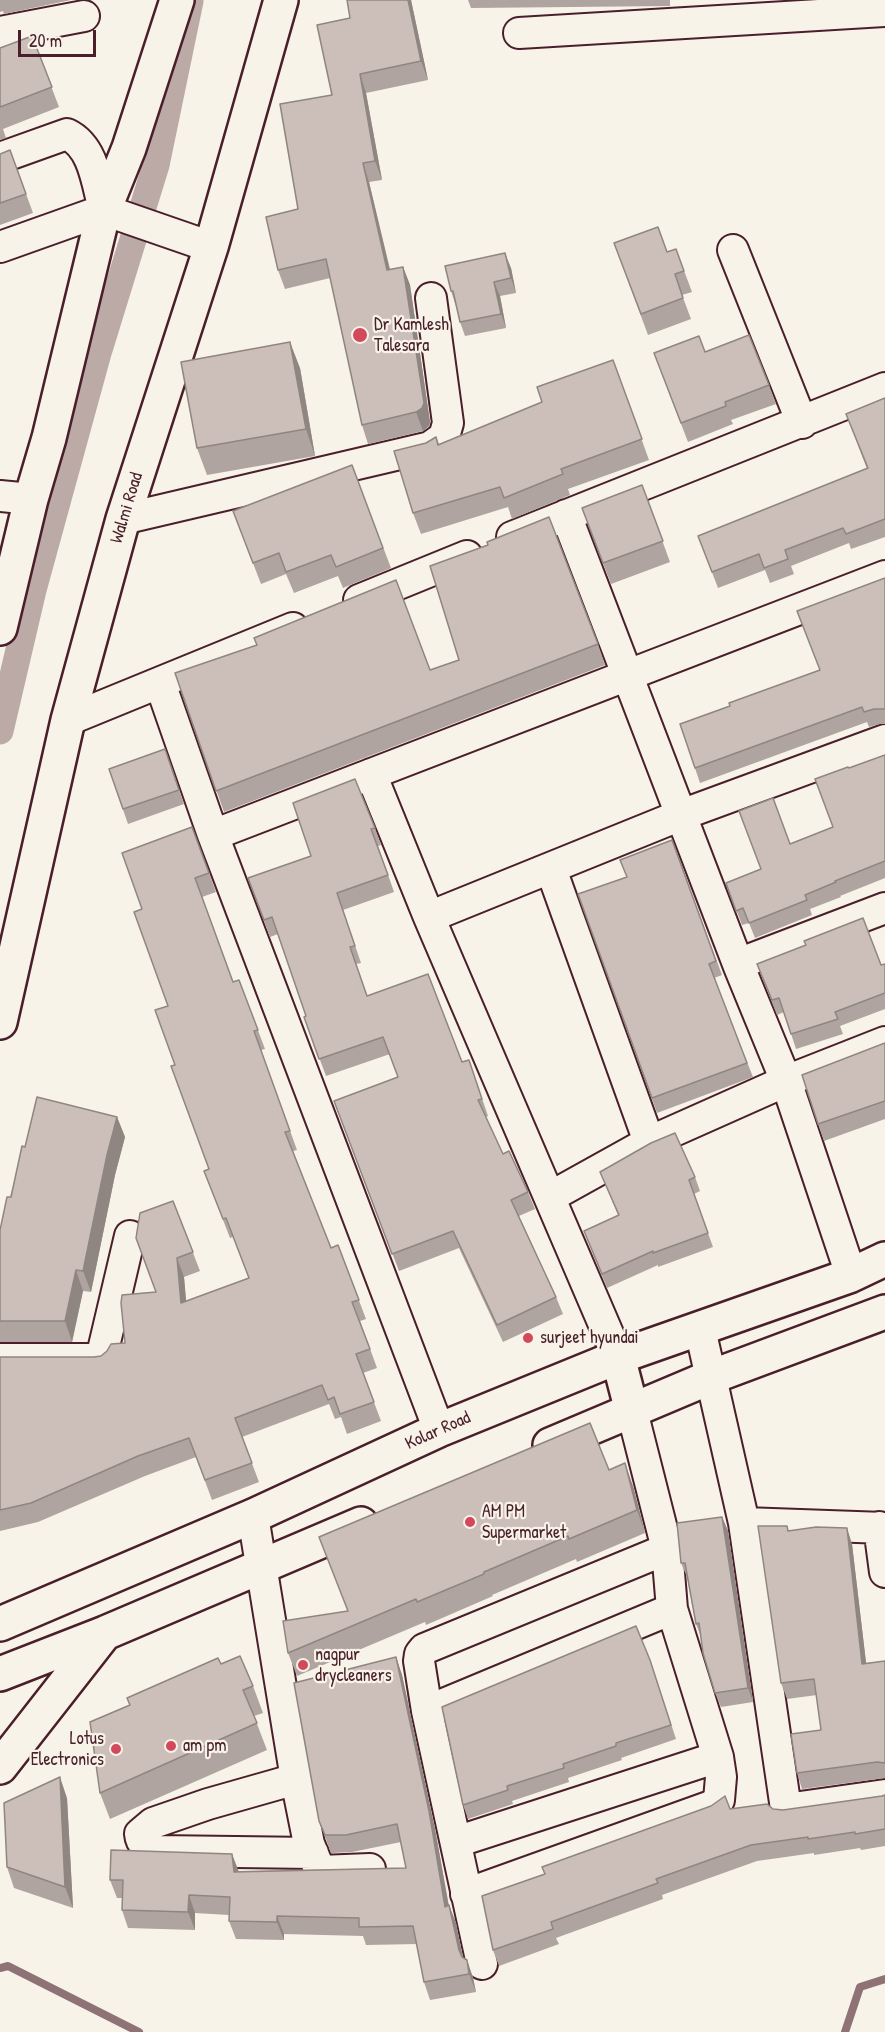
<!DOCTYPE html>
<style>
body{margin:0}
#map{position:relative;width:885px;height:2032px;overflow:hidden;background:#f7f3e8;font-family:"Patrick Hand",sans-serif}
canvas{display:block}
.scale{position:absolute;left:18px;top:30px;width:78px;height:27px;box-sizing:border-box;border:3px solid #4a1f2b;border-top:0;padding-left:8px;font-size:18px;line-height:21px;white-space:nowrap;color:#4a1f2b;-webkit-text-stroke:4px #f7f3e8;paint-order:stroke}
</style>
<div id="map">
<canvas width="885" height="2032"></canvas>
<div class="scale">20 m</div>
</div>
<script>
const ctx = document.querySelector('canvas').getContext('2d');
ctx.lineJoin = 'round';
function strokePath(path, color, width, dash) {
  ctx.strokeStyle = color;
  ctx.lineWidth = width;
  ctx.lineCap = dash ? 'butt' : 'round';
  ctx.setLineDash(dash || []);
  ctx.stroke(path);
}
function fill(path, color) {
  ctx.fillStyle = color;
  ctx.fill(path, 'evenodd');
}
function label(font, color, halo, rows, align = 'center') {
  ctx.font = font + ' "Patrick Hand",sans-serif';
  ctx.lineWidth = 4.5;
  ctx.setLineDash([]);
  ctx.textBaseline = 'middle';
  ctx.strokeStyle = halo;
  ctx.fillStyle = color;
  for (const [text, x, y, turn = 0] of rows) {
    ctx.save();
    ctx.translate(x, y);
    ctx.rotate((+turn || 0) * Math.PI / 180);
    ctx.textAlign = isNaN(turn) ? turn : align;
    if (halo) ctx.strokeText(text, 0, 0);
    ctx.fillText(text, 0, 0);
    ctx.restore();
  }
}
strokePath(new Path2D(`
 M0 1968 8 1966 139 2032
 M845 2032 860 1987 885 1979`), '#8e7275', 8);
strokePath(new Path2D(`
 M0 731 33 590 98 353 156 165 190 1`), '#bcaaa7', 27);
const street = new Path2D(`
 M0 32 84 16
 M519 33 885 11
 M0 158 67 134C94 147 97 184 104 210
 M0 247 104 210 211 247
 M733 250 802 423
 M0 496 31 499
 M566 515 738 964 786 1081 849 1269V1276
 M123 519 430 447 444 437 448 423 431 298
 M512 537 885 388
 M359 600 467 556
 M160 683 213 835 439 1430
 M68 720 293 628
 M371 774 429 917 618 1357
 M213 835 885 576
 M551 869 649 1142
 M429 917 681 815 885 740
 M738 964 885 908
 M550 1197 649 1142 786 1081 885 1042
 M700 1329 744 1523 786 1809 885 1795
 M0 1359H101L130 1236
 M253 1516 296 1779 309 1844 320 1871 370 1869
 M744 1523 885 1528
 M879 1527 885 1572
 M427 1711 672 1609
 M296 1779 208 1804 153 1823 140 1834C141 1845 148 1847 157 1851L313 1853
 M456 1842 718 1757
 M466 1894 711 1806 719 1800 721 1777 718 1757 672 1609 667 1549 632 1411
 M482 1964 427 1711 419 1661 420 1654 424 1649 667 1549`);
const secondary = new Path2D(`
 M0 628 31 499 49 438 104 210 129 148 177 0
 M0 1022 68 720 123 519 211 247 281 0
 M618 1357 632 1411
 M550 1445 711 1377 885 1312
 M0 1624 253 1516 439 1430 618 1357 849 1276 885 1259
 M0 1674 105 1633 361 1524
 M0 1767 104 1634`);
strokePath(street, '#4a1f2b', 34);
strokePath(secondary, '#4a1f2b', 38);
strokePath(street, '#f7f3e8', 30);
strokePath(secondary, '#f7f3e8', 33);
fill(new Path2D(`
 M0 0H71L4 14 3 11 0 12Z
 M347 0H411L428 80 366 93 382 180 369 182 390 269 403 267 410 285 430 422 429 426 423 431 368 444 362 425 330 278 285 289 278 270 298 209 332 95 350 18Z
 M468 0H670V6L471 8Z
 M32 36 59 107 3 129 6 138 0 140V48Z
 M10 150 33 213 0 225V154Z
 M614 243 667 252 676 249 692 292 682 295 691 319 648 335Z
 M511 268 516 293 500 296 506 328 465 336 460 322 456 306 451 291Z
 M705 352 769 385 776 404 731 420 733 424 688 442 661 372Z
 M613 360 649 460 568 489 570 495 512 519 508 507 421 534 413 513 426 443 436 437 439 444 542 402Z
 M300 368 315 456 207 475 197 448Z
 M885 398V537L851 549 849 543 791 566 794 574 770 583 765 570 718 588 698 536 867 469 846 414Z
 M352 465 391 568 343 588 338 576 294 593 286 574 261 584 233 511Z
 M642 485 670 562 611 584 582 508Z
 M885 578V724H880L869 727 867 722 700 783 680 724 730 706 820 670Z
 M598 644 605 665 224 812 175 673 430 670Z
 M165 749 184 804 128 824 109 769Z
 M885 755V878L840 896 841 897 810 909 812 915 755 938 749 923 742 925 726 883 761 869 790 844 833 827 849 768Z
 M192 827 216 892 202 897 233 982 239 980 265 1049 261 1050 297 1150 293 1151 331 1248 338 1245 366 1319 360 1321 377 1368 363 1373 381 1421 347 1434 341 1417 335 1419 329 1404 242 1437 259 1482 212 1500 196 1457 145 1476 38 1522 0 1531V1357H94L101 1356 125 1343 156 1292 173 1201 200 1271 184 1277 186 1301 249 1278 233 1237 230 1238 204 1171 209 1169 175 1065 168 1006Z
 M375 828 381 845 378 846 394 892 343 910 361 963 356 964 367 996 462 1062 469 1060 488 1116 486 1117 503 1154 528 1192 535 1209 519 1216 556 1297 563 1314 503 1342 459 1248 399 1271 334 1101 398 1077 390 1054 326 1076 304 1017 306 1016 278 934 270 937 248 878 311 856Z
 M672 840 722 975 714 978 753 1077 657 1113 578 894 626 877Z
 M757 964 881 965 885 964V1009L840 1026 843 1034 796 1049 784 1012 777 1015Z
 M885 1043V1119L824 1141 818 1124Z
 M117 1117 125 1137 115 1175 91 1292 83 1291 72 1342H0V1230L25 1147Z
 M600 1172 695 1177 700 1191 694 1194 713 1247 658 1267V1265L607 1288 584 1231 618 1215Z
 M609 1470 633 1486 645 1533 577 1562 576 1559 492 1595 493 1596 426 1625 425 1622 297 1676 288 1653 348 1611 319 1537Z
 M722 1517 728 1531 753 1702 721 1707 715 1693 701 1637 696 1624 687 1577 681 1563Z
 M789 1531 852 1544 866 1663 885 1661V1778L802 1789 797 1773 821 1730 817 1695 787 1699 781 1683Z
 M396 1657 402 1675 435 1829 449 1906 456 1923 463 1958 467 1960 473 1978 476 1992 430 2000 424 1982 417 1944 366 1945 363 1936 284 1934V1940L236 1939 229 1921V1915L195 1913V1930L128 1928 122 1910V1898H117L110 1880 238 1871 406 1868 401 1842 352 1852 331 1853 319 1821Z
 M650 1660 676 1739 621 1758 622 1760 568 1778 569 1782 512 1801 513 1804 468 1819 463 1805Z
 M221 1664 253 1686 263 1713 254 1716 267 1750 110 1819 100 1793Z
 M885 1795V1846L861 1850 860 1848 814 1855V1853L757 1861 662 1895 663 1899 556 1938 559 1944 499 1966 493 1950 730 1809H773L783 1810 882 1796Z
 M67 1798 73 1908 14 1888 7 1867Z`), '#afa49f');
fill(new Path2D(`
 M408 0H411L428 80 421 61Z
 M360 74 366 93 382 180 375 161Z
 M363 163 369 182 394 288 387 270Z
 M505 253 511 268 516 293 511 278Z
 M403 267 410 285 430 422 429 426 423 431 416 412Z
 M494 282 500 296 506 328 501 314Z
 M290 342 300 368 315 456 306 429Z
 M117 1117 125 1137 115 1175 91 1292 83 1271 107 1155Z
 M177 1258 184 1277 188 1322 181 1303Z
 M76 1270 83 1291 72 1342 65 1321Z
 M625 1463 633 1486 645 1533 637 1510Z
 M722 1517 728 1531 753 1702 748 1688Z
 M847 1528 852 1544 868 1679 862 1664Z
 M396 1657 402 1675 435 1829 452 1925 445 1907Z
 M60 1777 67 1798 73 1908 65 1887Z
 M232 1854 239 1872H234Z
 M189 1895 195 1913V1930L188 1912Z
 M449 1905 456 1923 465 1968 459 1950Z
 M277 1916 284 1934V1940L277 1922Z
 M467 1960 473 1978 476 1992 469 1974Z`), '#8f8682');
const building = new Path2D(`
 M347 0H408L421 61 360 74 375 161 363 163 387 270 403 267 424 403 422 408 416 412 362 425 326 259 278 270 266 217 298 209 280 104 332 95 317 25 350 18Z
 M32 36 52 87 0 107V48Z
 M10 150 26 194 0 203V154Z
 M658 227 667 252 676 249 684 271 675 274 683 298 641 314 614 243Z
 M505 253 511 278 494 282 501 314 460 322 453 291H451L445 266Z
 M749 335 769 385 725 402 726 406 681 423 654 353 699 336 705 352Z
 M290 342 306 429 197 448 181 362Z
 M613 360 642 439 561 469 563 474 504 498 500 487 413 513 394 451 426 443 436 437 438 445 542 402 537 387Z
 M885 398V519L846 534 843 528 785 550 788 559 764 568 759 554 712 572 698 536 868 468 846 414Z
 M352 465 383 548 336 567 331 555 286 572 279 553 253 563 233 511Z
 M642 485 663 541 603 563 582 508Z
 M549 517 598 644 216 791 175 673 257 645 254 638 396 580 430 670 459 660 430 566 488 545 487 542Z
 M885 578V709H874L864 712 862 707 695 768 680 724 730 706 729 703 820 670 797 611Z
 M165 749 179 790 123 809 109 769Z
 M885 755V861L835 881 836 882 805 895 807 900 749 923 743 908 736 911 726 883 761 869 739 811 773 798 790 844 833 827 815 779 848 767 849 768Z
 M355 779 375 828 371 829 388 875 337 893 355 946 350 947 367 996 428 974 462 1062 469 1060 482 1099 478 1100 503 1154 509 1151 528 1192 511 1200 556 1297 497 1325 453 1231 392 1254 334 1101 398 1077 383 1037 319 1059 304 1017 306 1016 272 917 264 920 248 878 311 856 293 803Z
 M192 827 209 873 195 878 233 982 239 980 258 1030 254 1031 290 1131 285 1132 331 1248 338 1245 359 1300 352 1302 370 1349 356 1354 374 1402 340 1414 334 1397 328 1400 322 1385 235 1418 252 1463 205 1480 189 1438 138 1456 31 1503 0 1510V1357H94L101 1356 107 1351 111 1344 125 1343 121 1303 122 1295 156 1292 136 1238 140 1213 173 1201 193 1252 177 1258 181 1303 249 1278 226 1218 223 1219 204 1171 209 1169 171 1066 175 1065 155 1010 168 1006 134 912 142 909 122 853Z
 M672 840 716 961 709 964 747 1063 652 1098 578 894 627 877 620 860Z
 M863 918 881 965 885 964V993L835 1012 838 1019 791 1034 779 998 772 1000 757 964 806 945 804 941Z
 M885 1043V1101L818 1124 802 1075Z
 M37 1097 117 1117 107 1155 83 1271 76 1270 65 1321H0V1230L7 1197H11L22 1146 25 1147Z
 M675 1133 695 1177 689 1180 708 1233 653 1253V1251L602 1274 584 1231 619 1215 600 1172 651 1143Z
 M590 1423 609 1470 625 1463 637 1510 569 1539 568 1536 484 1572V1574L417 1602 416 1599 288 1653 283 1621 348 1611 319 1537Z
 M722 1517 748 1688 715 1693 703 1653 699 1623 696 1624 685 1563H681L677 1523Z
 M758 1526H787L788 1531 816 1527 847 1528 862 1664 885 1661V1763L877 1762 797 1773 791 1734 821 1730 814 1679 781 1683Z
 M636 1626 650 1660 671 1725 616 1743V1746L563 1764 564 1768 507 1786 508 1790 463 1805 442 1707Z
 M240 1656 253 1686 243 1690 257 1723 100 1793 90 1722 130 1705 127 1698 218 1658 221 1664Z
 M396 1657 429 1811 445 1907 449 1905 459 1950 462 1957 467 1960 469 1974 424 1982 413 1926 359 1927V1918L277 1916V1922L229 1921 230 1897 189 1895 188 1912 122 1910 123 1880H110L111 1850 232 1854 234 1872 406 1868 397 1824 346 1835H325L319 1821 294 1683Z
 M60 1777 65 1887 7 1867 4 1803Z
 M885 1795V1829L855 1834V1832L808 1839V1837L751 1845 656 1879 658 1883 551 1922 553 1929 493 1950 482 1896 545 1874 542 1867 711 1806 725 1796 730 1809 767 1804 773 1809 783 1810 882 1796Z`);
fill(building, '#ccbfb9');
strokePath(building, '#8f8682', 1.5);
for (const [x, y, r, color] of [
 [360,335,8,"#d1495b"],
 [528,1338,6,"#d1495b"],
 [470,1522,6,"#d1495b"],
 [303,1665,6,"#d1495b"],
 [171,1746,6,"#d1495b"],
 [116,1749,6,"#d1495b"]
]) {
  const dot = new Path2D();
  dot.arc(x, y, r, 0, 2 * Math.PI);
  ctx.fillStyle = color;
  ctx.fill(dot);
  strokePath(dot, '#f7f3e8', 2);
}
label('18px', '#4a1f2b', '#f7f3e8', [
 ["Dr Kamlesh",374,325],
 ["Talesara",374,346],
 ["surjeet hyundai",540,1338],
 ["AM PM",482,1512],
 ["Supermarket",482,1533],
 ["nagpur",315,1655],
 ["drycleaners",315,1676],
 ["Lotus",104,1739,"right"],
 ["Electronics",104,1760,"right"],
 ["am pm",183,1746]
], 'left');
label('18px', '#4a1f2b', '#f7f3e8', [
 ["Walmi Road",127,508,-73],
 ["Kolar Road",438,1431,-24]
]);
</script>
